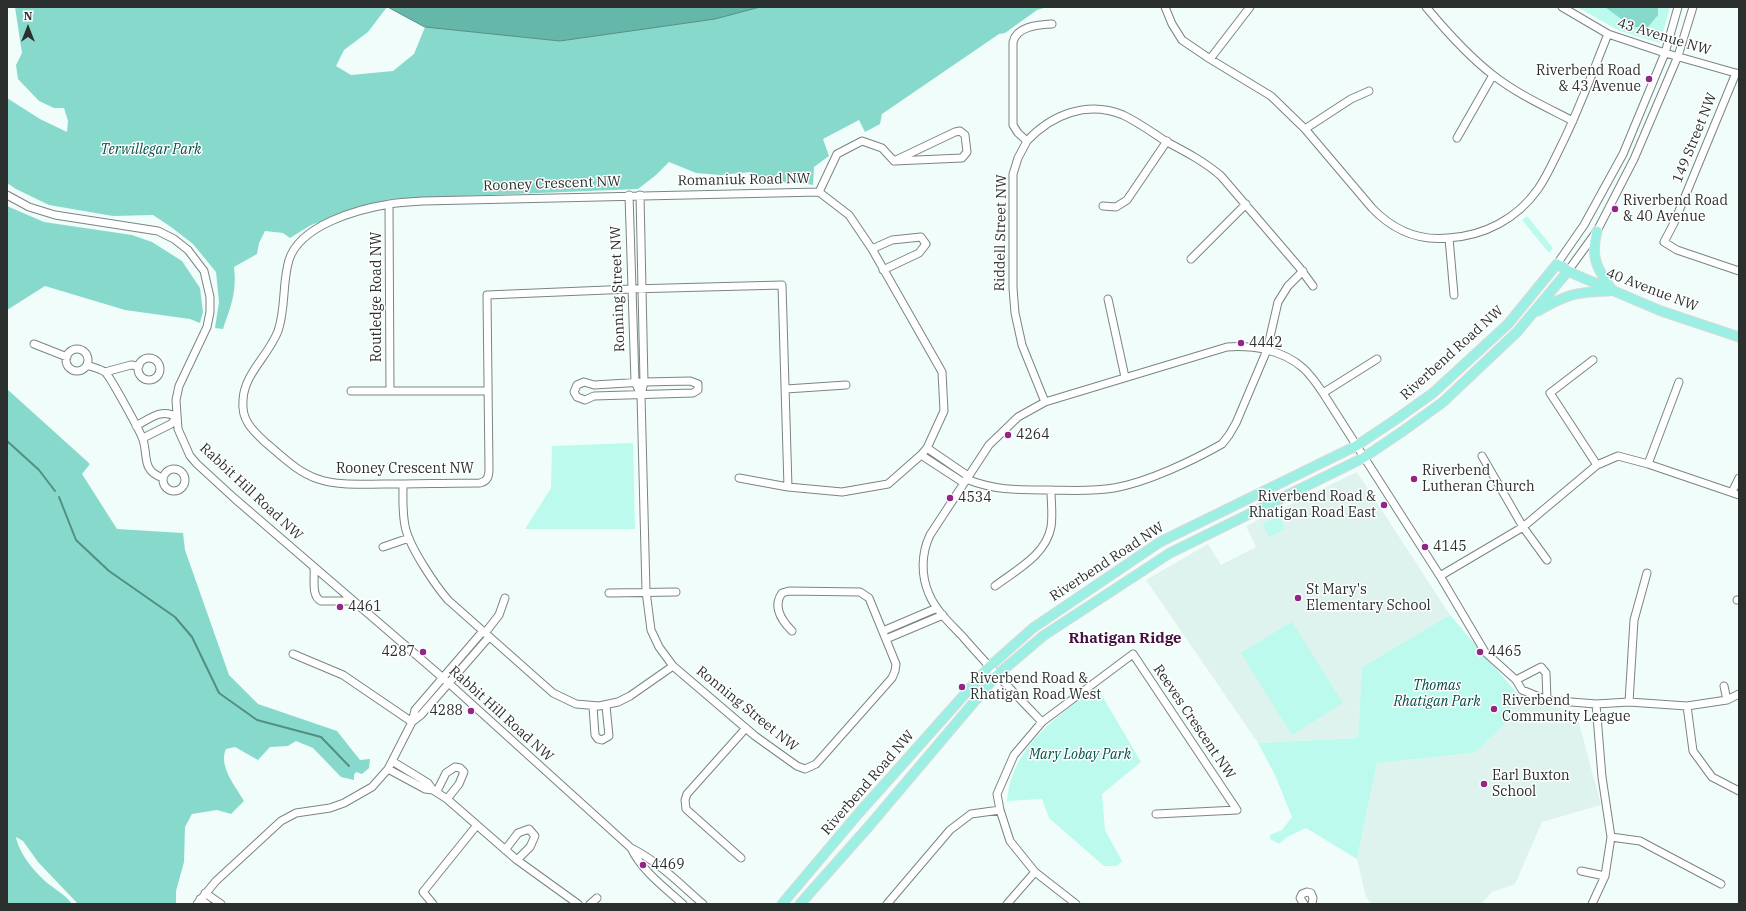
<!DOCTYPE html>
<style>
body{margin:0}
#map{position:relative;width:1746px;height:911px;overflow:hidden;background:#f1fdfa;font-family:"IBM Plex Serif",serif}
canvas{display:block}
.frame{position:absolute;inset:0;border:8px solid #2b2f2e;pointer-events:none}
.north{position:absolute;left:8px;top:8px;width:40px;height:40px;-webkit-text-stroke:3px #fff;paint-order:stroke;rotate:0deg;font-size:11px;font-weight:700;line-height:16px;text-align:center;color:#2b2f2e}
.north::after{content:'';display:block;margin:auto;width:14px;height:18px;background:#2b2f2e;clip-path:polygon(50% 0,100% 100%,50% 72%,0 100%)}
</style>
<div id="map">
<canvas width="1746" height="911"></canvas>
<div class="frame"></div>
<div class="north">N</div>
</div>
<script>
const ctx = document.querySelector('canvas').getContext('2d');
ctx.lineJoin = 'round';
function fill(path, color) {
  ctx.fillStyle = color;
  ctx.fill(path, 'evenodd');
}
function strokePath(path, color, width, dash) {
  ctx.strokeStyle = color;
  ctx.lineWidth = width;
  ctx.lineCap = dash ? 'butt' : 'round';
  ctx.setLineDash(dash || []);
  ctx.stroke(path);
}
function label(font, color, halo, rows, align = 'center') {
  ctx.font = font + ' "IBM Plex Serif",serif';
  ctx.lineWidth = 3;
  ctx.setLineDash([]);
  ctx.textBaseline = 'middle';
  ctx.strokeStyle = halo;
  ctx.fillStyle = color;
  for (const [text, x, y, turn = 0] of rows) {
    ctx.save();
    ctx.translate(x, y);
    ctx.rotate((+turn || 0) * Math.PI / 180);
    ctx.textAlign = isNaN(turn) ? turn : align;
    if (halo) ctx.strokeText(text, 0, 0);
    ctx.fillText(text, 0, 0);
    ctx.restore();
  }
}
fill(new Path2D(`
 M1357 472 1450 615 1362 667 1358 738 1258 743 1146 580 1208 544 1221 565 1256 547 1246 526Z
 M1516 692 1542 704 1576 712 1601 805 1542 822 1515 884 1492 892 1481 904H1372L1366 897 1357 859 1377 763 1474 753 1505 724Z`), '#def3ee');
fill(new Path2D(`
 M1577 7H1670L1660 43 1620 31Z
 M1527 216 1553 248 1549 253 1522 220Z
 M633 443 635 529H525L551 488 552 446Z
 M1279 516 1285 529 1269 537 1263 524Z
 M1450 615 1516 692 1505 724 1474 753 1377 763 1357 859 1306 828 1287 837 1279 844 1270 839V835L1282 830 1292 817 1275 775 1258 743 1358 738 1362 667Z
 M1292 622 1343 703 1292 735 1241 653Z
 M1097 687 1141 762 1102 794 1105 830 1122 861 1117 866H1104L1049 818 1042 799 1007 801C1012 745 1056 718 1097 687Z`), '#bcfaee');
fill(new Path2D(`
 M15 7H387L368 32 344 50 336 66 351 75 393 71 414 54 425 27 560 41 715 19 760 7H1047L1037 10 1005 33 999 34 882 114 880 124 865 132 859 120 823 139 829 156 814 167 813 185C795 181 776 184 758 180L751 172 720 175 696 173 669 162 656 175 638 189 390 199 311 225 290 238 283 233 265 231 259 243 257 254 234 267C237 292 231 306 223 329L215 328 219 302 216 272 193 244 171 227 153 215 113 216 49 205 16 189 7 183V98L40 119 67 132 68 121 64 108H54L39 101 18 79 16 65 22 53Z
 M1605 7H1617L1618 8 1658 7V15L1648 27H1632Z
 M7 206 44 222 132 235 152 242 182 261 200 288 203 312 200 323 190 319 125 310 45 286 7 310Z
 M7 389 90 464 82 474 117 529 183 533 185 550 229 675 258 704 337 731 360 760 370 759 369 768 362 774 356 772 354 775V780L341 777 313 748 296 741 288 746 270 747 258 760 235 747 226 749C218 766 236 787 244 801L231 814 217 810 192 814 185 827 184 862 176 891V904H78L38 862 23 841 16 837C19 853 33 870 45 881 54 889 65 894 72 904H7Z`), '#87dacb');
const water = new Path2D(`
 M388 7H760L715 19 560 41 425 27Z`);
fill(water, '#64b7a9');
strokePath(water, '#538e84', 1);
strokePath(new Path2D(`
 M7 441 39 470 55 491
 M59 497 76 540 109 571 175 617 192 637 219 693 257 720 321 737 349 766`), '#538e84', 2);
const minor = new Path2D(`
 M1165 7 1172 24 1182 40 1210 59 1271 96 1305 129 1372 208C1392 229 1418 241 1448 238 1484 236 1517 219 1538 189 1547 176 1554 160 1561 146 1579 110 1593 71 1608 34
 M1426 7C1446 31 1468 56 1493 75 1517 94 1546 107 1573 121
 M1562 7 1608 34 1665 53 1739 74
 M1210 59 1250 7
 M1736 73 1674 223 1664 242 1677 250 1739 271
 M1305 129 1351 99 1369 91
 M1457 138 1493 75
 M1027 141C1051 115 1087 100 1123 115 1138 122 1153 133 1167 142 1186 152 1205 162 1221 176L1299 267 1313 286
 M819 192 849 215 872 249 942 372 944 411 927 448 921 455 888 484 842 492 788 487 782 285 631 289 487 295 489 469C489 476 488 481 480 483 448 483 416 484 384 484 362 484 338 486 318 479 297 472 282 456 266 443 252 430 241 420 243 400 244 374 269 355 278 331 286 308 282 283 289 260 300 225 358 209 390 204 401 202 412 202 423 201Z
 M819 192 837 154 862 141 882 148 894 161 962 158 967 152 965 135 960 131 955 132 894 161
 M7 195 29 207 55 215 158 231 174 239 188 250 204 271 210 297V312L207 327 179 386 176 400 178 429 190 456 197 464 234 498 443 678 631 848C659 862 680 884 703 904
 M629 195 635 382 641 395
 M640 195 644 382 641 395 646 591 651 630 659 647 673 666 755 736 797 766 805 769 816 764 892 678 895 671 896 664 869 598 860 592 789 591 782 593C772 607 782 621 792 631
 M389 204 390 391H488
 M1103 206 1116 207 1127 200 1167 141
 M1449 238 1454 295
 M872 249 892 240 921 237 926 244 919 253 883 270
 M1191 259 1246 204
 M1557 264 1584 225 1623 154 1665 53 1678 7
 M1568 271 1597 231 1634 159 1678 56 1693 7
 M1108 299 1125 377
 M34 344 67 357
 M66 360a11 11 0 1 1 22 0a11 11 0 1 1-22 0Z
 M138 369a11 11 0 1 1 22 0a11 11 0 1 1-22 0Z
 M1593 360 1550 393 1597 465
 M87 365C92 367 100 369 105 372 110 376 138 428 142 437 149 453 140 471 163 478
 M105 372 131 365 139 366
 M690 381 698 384V390L693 393 594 396 585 400 577 397 574 392 577 385 584 382 594 385 644 382Z
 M786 389 846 385
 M351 391H390
 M1323 393 1377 359
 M1045 402 1022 345 1015 313 1013 288V174L1018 158 1027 141 1018 133 1013 125V42C1017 26 1038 25 1052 24
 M136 426C151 418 161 408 177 417
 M143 438 171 424 177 417
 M927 448 968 476
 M921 455 964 483
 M1482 456 1523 527 1547 560
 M1648 464 1679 382
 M163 480a11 11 0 1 1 22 0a11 11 0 1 1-22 0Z
 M739 478 788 487
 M966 479C994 490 1015 490 1044 490 1067 490 1091 492 1114 488 1148 482 1192 461 1222 444L1229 435 1236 423 1267 350 1278 302 1288 286 1303 271
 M403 484C403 499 402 516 406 530 411 549 435 585 448 600L553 693 576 704 599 706 618 702 630 696 673 666
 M1732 492 1739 478
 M383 547 409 538
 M314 568C315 579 311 596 321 601H352
 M1440 576 1523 527 1597 465 1618 456 1648 464 1739 495
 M995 586C1016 570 1046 555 1051 527 1053 515 1051 502 1051 490
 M609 593 676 592
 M1737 600H1739
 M883 631 937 608
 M485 633 499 615 505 598
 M886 639 943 615
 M293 654 343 675 412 722
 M1516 680 1541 667 1546 673 1547 700
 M1724 686 1727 700
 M1629 702 1634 620 1647 573
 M1687 706 1693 751 1712 777 1739 791
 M593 707 595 735 598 739 602 740 609 736 606 706
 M412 722 421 715 489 637
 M1042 722C1015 694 988 666 963 637 951 624 936 611 929 594 921 576 921 554 930 535L989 445 1018 417 1045 402 1227 347C1253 345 1283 350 1303 368 1311 375 1317 384 1323 393L1440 576 1485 652 1516 680 1522 690 1547 700 1596 704 1629 702 1687 706 1727 700 1739 694
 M392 761 428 783 433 790 447 799 517 860 578 904
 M388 769 425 789 433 790
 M437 791 446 773 455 767 460 768 464 772 459 784 447 799
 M1611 837 1640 841 1721 884
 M631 848C642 871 665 888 683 904
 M505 850 518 833 529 829 535 836 530 847 517 860
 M741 858 686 809 685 800 687 794 746 728
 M1581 871 1605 876
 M205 893 221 904
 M200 899 207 904
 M197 904 216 881 281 821 296 813 330 808 344 803 372 787 388 769 412 722 415 710 483 631
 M433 904 423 892 477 825
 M590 904 597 898
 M887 904 950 830 971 814 1000 810
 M1007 904 1035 872
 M1076 904 1035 872 1010 841 1000 810 997 794 1014 755 1042 722 1133 654 1237 810 1156 814
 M1304 904 1300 898 1302 894 1307 892 1311 893 1313 898 1312 904
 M1592 904 1605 876 1611 837 1602 777 1596 704`);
const major = new Path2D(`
 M1597 231C1590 257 1597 269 1612 290
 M1538 311C1567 294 1576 292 1609 291
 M782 904 858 814 989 667 1033 628 1160 542 1356 446 1395 420 1433 393 1508 324 1557 264 1574 274 1661 311 1739 337
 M800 904 870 825 996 676 1043 636 1170 553 1363 458 1403 431 1443 402 1517 332 1568 271`);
strokePath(minor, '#7b8583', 9);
strokePath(major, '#d9dad9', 11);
strokePath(minor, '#fff', 7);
strokePath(major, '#9bf0e3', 9);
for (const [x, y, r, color] of [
 [1649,79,4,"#922688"],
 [1615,209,4,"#922688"],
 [1241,343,4,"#922688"],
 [1008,435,4,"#922688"],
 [1414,479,4,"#922688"],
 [950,498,4,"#922688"],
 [1384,505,4,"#922688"],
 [1425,547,4,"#922688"],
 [1298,598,4,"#922688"],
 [340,607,4,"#922688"],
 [423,652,4,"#922688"],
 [1480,652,4,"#922688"],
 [962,687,4,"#922688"],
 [1494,709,4,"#922688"],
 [471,711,4,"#922688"],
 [1484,784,4,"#922688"],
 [643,865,4,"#922688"]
]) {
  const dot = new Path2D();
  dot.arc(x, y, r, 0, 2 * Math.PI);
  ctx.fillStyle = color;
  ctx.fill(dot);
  strokePath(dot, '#fff', 1.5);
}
label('14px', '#2b2f2e', '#fff', [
 ["43 Avenue NW",1664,37,17],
 ["149 Street NW",1695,138,-68],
 ["Romaniuk Road NW",744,180,-1],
 ["Rooney Crescent NW",552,184,-2],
 ["Riddell Street NW",1001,233,-89],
 ["Ronning Street NW",618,289,-92],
 ["40 Avenue NW",1652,290,21],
 ["Routledge Road NW",377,297,-90],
 ["Riverbend Road NW",1452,353,-42],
 ["Rooney Crescent NW",405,469],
 ["Rabbit Hill Road NW",251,492,43],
 ["Riverbend Road NW",1107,562,-33],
 ["Ronning Street NW",747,709,39],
 ["Rabbit Hill Road NW",501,714,42],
 ["Reeves Crescent NW",1194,722,56],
 ["Riverbend Road NW",868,783,-49]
]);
label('14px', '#2b2f2e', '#fff', [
 ["Riverbend Road",1641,71,"right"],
 ["& 43 Avenue",1641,87,"right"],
 ["Riverbend Road",1623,201],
 ["& 40 Avenue",1623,217],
 ["4442",1249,343],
 ["4264",1016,435],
 ["Riverbend",1422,471],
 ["Lutheran Church",1422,487],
 ["Riverbend Road &",1376,497,"right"],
 ["Rhatigan Road East",1376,513,"right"],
 ["4534",958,498],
 ["4145",1433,547],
 ["St Mary's",1306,590],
 ["Elementary School",1306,606],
 ["4461",348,607],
 ["4287",415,652,"right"],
 ["4465",1488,652],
 ["Riverbend Road &",970,679],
 ["Rhatigan Road West",970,695],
 ["Riverbend",1502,701],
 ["Community League",1502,717],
 ["4288",463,711,"right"],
 ["Earl Buxton",1492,776],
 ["School",1492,792],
 ["4469",651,865]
], 'left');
label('italic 14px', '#004d44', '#fff', [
 ["Terwillegar Park",151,150],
 ["Thomas",1437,686],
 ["Rhatigan Park",1437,702],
 ["Mary Lobay Park",1080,755]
]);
label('bold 15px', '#451241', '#fff', [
 ["Rhatigan Ridge",1125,639]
]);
</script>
